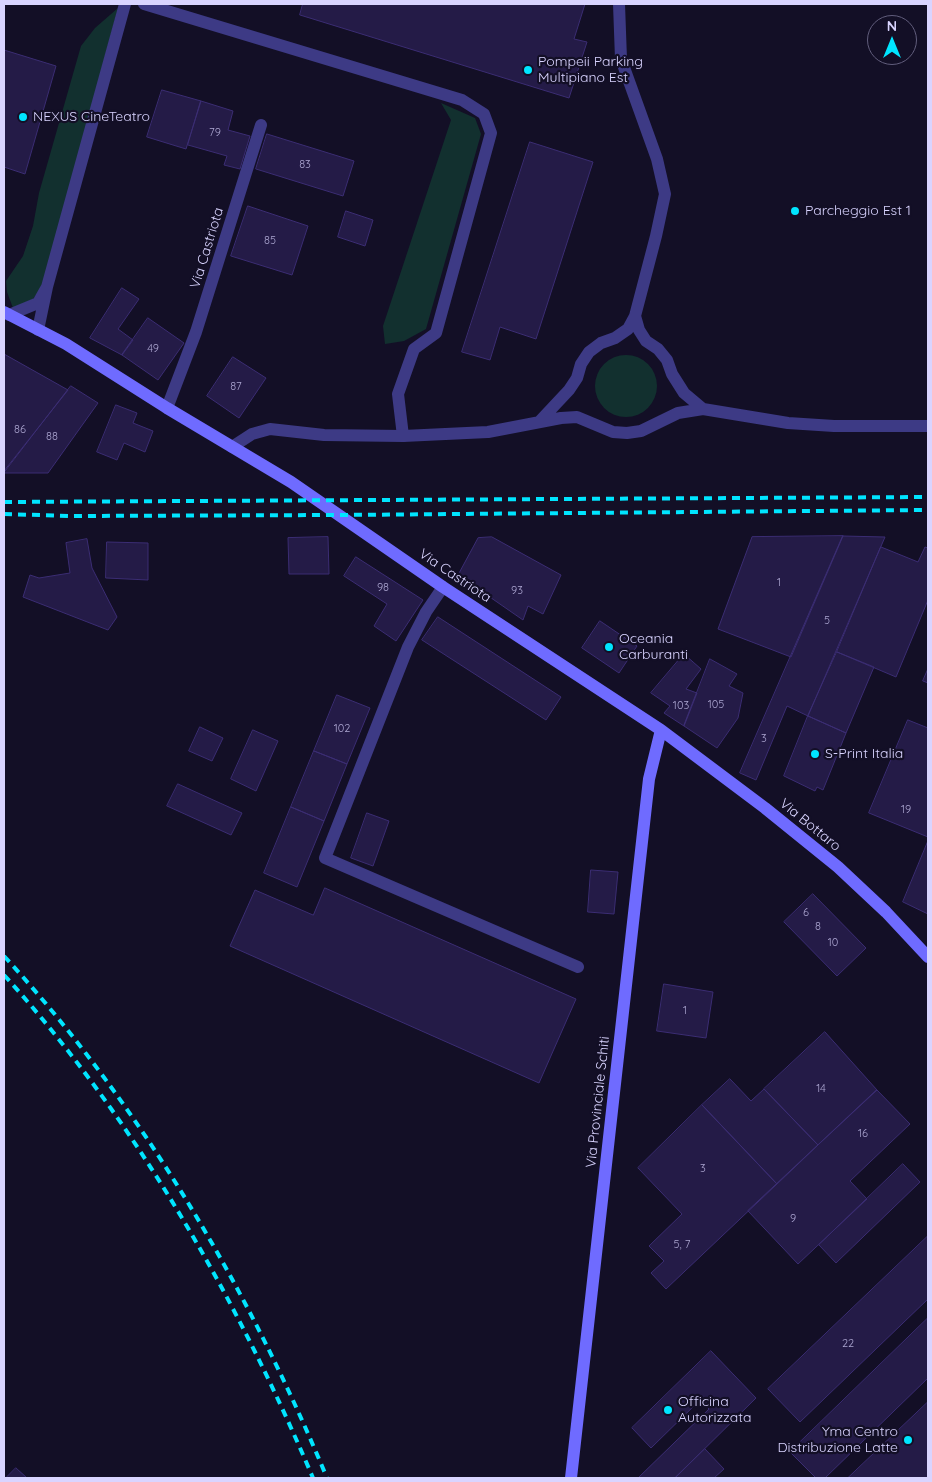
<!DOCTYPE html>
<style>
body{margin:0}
#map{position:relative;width:932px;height:1482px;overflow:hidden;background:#130f26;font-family:Quicksand,sans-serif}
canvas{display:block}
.frame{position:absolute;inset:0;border:5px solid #d9d4ff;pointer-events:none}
.north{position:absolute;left:867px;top:15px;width:50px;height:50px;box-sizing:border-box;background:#130f26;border:1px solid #625e7d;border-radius:50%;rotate:0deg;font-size:14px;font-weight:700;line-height:20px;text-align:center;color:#d9d4ff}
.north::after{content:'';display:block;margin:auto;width:18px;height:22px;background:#00e5ff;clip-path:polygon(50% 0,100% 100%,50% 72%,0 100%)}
</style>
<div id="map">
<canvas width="932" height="1482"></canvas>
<div class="frame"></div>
<div class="north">N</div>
</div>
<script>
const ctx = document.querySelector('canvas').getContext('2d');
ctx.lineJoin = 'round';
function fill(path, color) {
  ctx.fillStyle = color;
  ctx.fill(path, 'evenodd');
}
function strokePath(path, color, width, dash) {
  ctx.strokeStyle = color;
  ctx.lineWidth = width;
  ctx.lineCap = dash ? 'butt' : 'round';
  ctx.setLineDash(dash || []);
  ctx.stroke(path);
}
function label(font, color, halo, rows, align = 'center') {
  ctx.font = font + ' Quicksand,sans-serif';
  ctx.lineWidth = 4.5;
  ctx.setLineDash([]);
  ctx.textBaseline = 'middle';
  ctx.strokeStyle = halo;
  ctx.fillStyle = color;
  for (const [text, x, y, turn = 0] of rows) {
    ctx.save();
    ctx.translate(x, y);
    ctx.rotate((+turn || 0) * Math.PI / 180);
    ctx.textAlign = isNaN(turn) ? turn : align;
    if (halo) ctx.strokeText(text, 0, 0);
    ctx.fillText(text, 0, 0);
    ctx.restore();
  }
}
fill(new Path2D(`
 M118 8 43 286 33 299 13 308 7 292 6 281 23 256 33 226 39 193 81 46 95 28Z
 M441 103 475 118 481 134 426 329 404 341 385 344 383 326 451 120Z
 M595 386a31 31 0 1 1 62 0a31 31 0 1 1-62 0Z`), '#12302f');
const building = new Path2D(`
 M303 4H585L574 39 587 42 569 98 300 15Z
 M4 50 56 66 25 174 4 167Z
 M162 90 201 101 186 149 147 137Z
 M201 101 233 111 228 130 250 136 240 169 224 165 227 156 188 145Z
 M267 134 354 161 343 196 256 169Z
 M530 142 593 162 536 339 500 327 490 360 462 352Z
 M248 206 308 226 292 275 231 256Z
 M346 211 373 220 365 246 338 237Z
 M122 288 139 299 118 329 133 340 122 355 90 338Z
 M148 318 184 343 158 380 122 355Z
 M4 354 68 390 4 471Z
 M233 357 266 378 239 418 207 396Z
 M71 386 98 403 48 473H4Z
 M116 405 137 413 133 423 153 431 145 452 124 443 117 460 97 452Z
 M843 536 885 537 808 716 787 706 756 780 740 773Z
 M843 536 791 657 718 629 752 537Z
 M328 537 329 574H289L288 538Z
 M492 537 561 575 543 614 528 606 523 620 458 575 478 538Z
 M87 539 92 568 117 617 108 630 23 597 30 575 39 578 70 573 66 543Z
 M107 542 148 543V580L106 578Z
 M881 547 918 562 925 547 928 548V600L896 677 837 652Z
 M356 557 423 600 396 641 374 626 387 604 344 576Z
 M438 617 561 697 546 720 422 640Z
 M600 621 637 646 619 673 582 648Z
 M837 652 874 667 846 733 808 716Z
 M684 654 701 669 686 689 697 693 684 726 664 713 670 706 651 693Z
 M710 659 737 674 729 686 743 693 738 718 717 748 684 726Z
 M928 669V683L923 681Z
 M337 695 370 708 347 764 314 751Z
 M808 716 846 733 823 790 817 787 815 791 784 776Z
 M908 720 928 728V837L869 813Z
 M200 727 223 738 212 761 189 751Z
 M253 730 278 741 256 791 231 779Z
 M314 751 347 764 324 821 291 807Z
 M178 784 242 813 231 835 167 806Z
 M291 807 324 821 297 887 264 873Z
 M367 813 389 821 373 866 351 858Z
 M928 841V914L903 902Z
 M591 870 618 872 614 914 588 912Z
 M325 888 576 999 539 1083 230 946 255 890 313 915Z
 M813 894 866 948 837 976 784 922Z
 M664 984 713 992 706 1038 657 1031Z
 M825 1032 877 1090 818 1145 764 1089Z
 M730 1079 751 1101 764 1089 818 1145 777 1184 702 1105Z
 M877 1090 910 1124 850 1181 867 1199 798 1264 748 1211Z
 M702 1105 777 1184 666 1289 651 1273 664 1261 649 1246 682 1214 638 1168Z
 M903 1164 920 1182 836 1263 819 1245Z
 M928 1236V1299L800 1422 768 1389Z
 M928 1318V1378L825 1478H816L790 1452Z
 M711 1351 756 1398 675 1478H638L709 1409 700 1400 651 1448 632 1428Z
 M928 1402V1478H848Z
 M705 1449 724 1469 714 1478H675Z
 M16 1468 27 1478H6Z`);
fill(building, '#241b47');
strokePath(building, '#3b2d73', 1);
strokePath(new Path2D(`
 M144 4 462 100 484 114 491 133 436 333 414 349 398 394 403 436
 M47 287 125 4
 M9 315 38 303 47 287 38 330
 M443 587 426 612 408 647 325 858 578 967`), '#3d3a85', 12);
strokePath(new Path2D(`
 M635 316 639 330 646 341 658 349 667 360 672 374 684 393 703 409
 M167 408 196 332 261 125
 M539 422 569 390 577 378 581 364 589 352 601 343 615 338 628 329 635 316 656 236 665 194 657 159 621 59 619 4
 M232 447 252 434 270 429 324 435 403 436 488 432 561 418 577 417 613 432 627 433 641 431 678 413 703 409 788 423 834 426H928`), '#3d3a85', 12);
strokePath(new Path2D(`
 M4 312 66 344 167 408 291 482 443 587 661 730 765 808 838 867 886 912 928 957
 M571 1478 649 779 661 730`), '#6f6bff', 12);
strokePath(new Path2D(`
 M4 502 928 497
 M4 514 71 516 338 515 928 510
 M4 956C142 1106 249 1290 327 1478
 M4 975C136 1120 237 1299 313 1478`), '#00e5ff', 4, [8, 6]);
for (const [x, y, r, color] of [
 [528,70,5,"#00e5ff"],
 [23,117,5,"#00e5ff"],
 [795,211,5,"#00e5ff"],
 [609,647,5,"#00e5ff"],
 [815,754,5,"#00e5ff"],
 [668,1410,5,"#00e5ff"],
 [908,1440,5,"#00e5ff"]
]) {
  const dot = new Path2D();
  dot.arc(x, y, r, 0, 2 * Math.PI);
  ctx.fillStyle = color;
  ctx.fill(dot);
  strokePath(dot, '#130f26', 2);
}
label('11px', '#aca6d1', null, [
 ["79",215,133],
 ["83",305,165],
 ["85",270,241],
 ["49",153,349],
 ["87",236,387],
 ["86",20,430],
 ["88",52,437],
 ["1",779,583],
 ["98",383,588],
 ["93",517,591],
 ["5",827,621],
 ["105",716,705],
 ["103",681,706],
 ["102",342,729],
 ["3",764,739],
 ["19",906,810],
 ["6",806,913],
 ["8",818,927],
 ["10",833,943],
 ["1",685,1011],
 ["14",821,1089],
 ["16",863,1134],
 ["3",703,1169],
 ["9",793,1219],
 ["5, 7",682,1245],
 ["22",848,1344]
]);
label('14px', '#d9d4ff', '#130f26', [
 ["Pompeii Parking",538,62],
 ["Multipiano Est",538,78],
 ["NEXUS CineTeatro",33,117],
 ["Parcheggio Est 1",805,211],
 ["Oceania",619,639],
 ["Carburanti",619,655],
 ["S-Print Italia",825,754],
 ["Officina",678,1402],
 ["Autorizzata",678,1418],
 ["Yma Centro",898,1432,"right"],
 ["Distribuzione Latte",898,1448,"right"]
], 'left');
label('14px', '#d9d4ff', '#130f26', [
 ["Via Castriota",207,248,-73],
 ["Via Castriota",455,576,34],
 ["Via Bottaro",810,825,39],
 ["Via Provinciale Schiti",598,1102,-84]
]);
</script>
